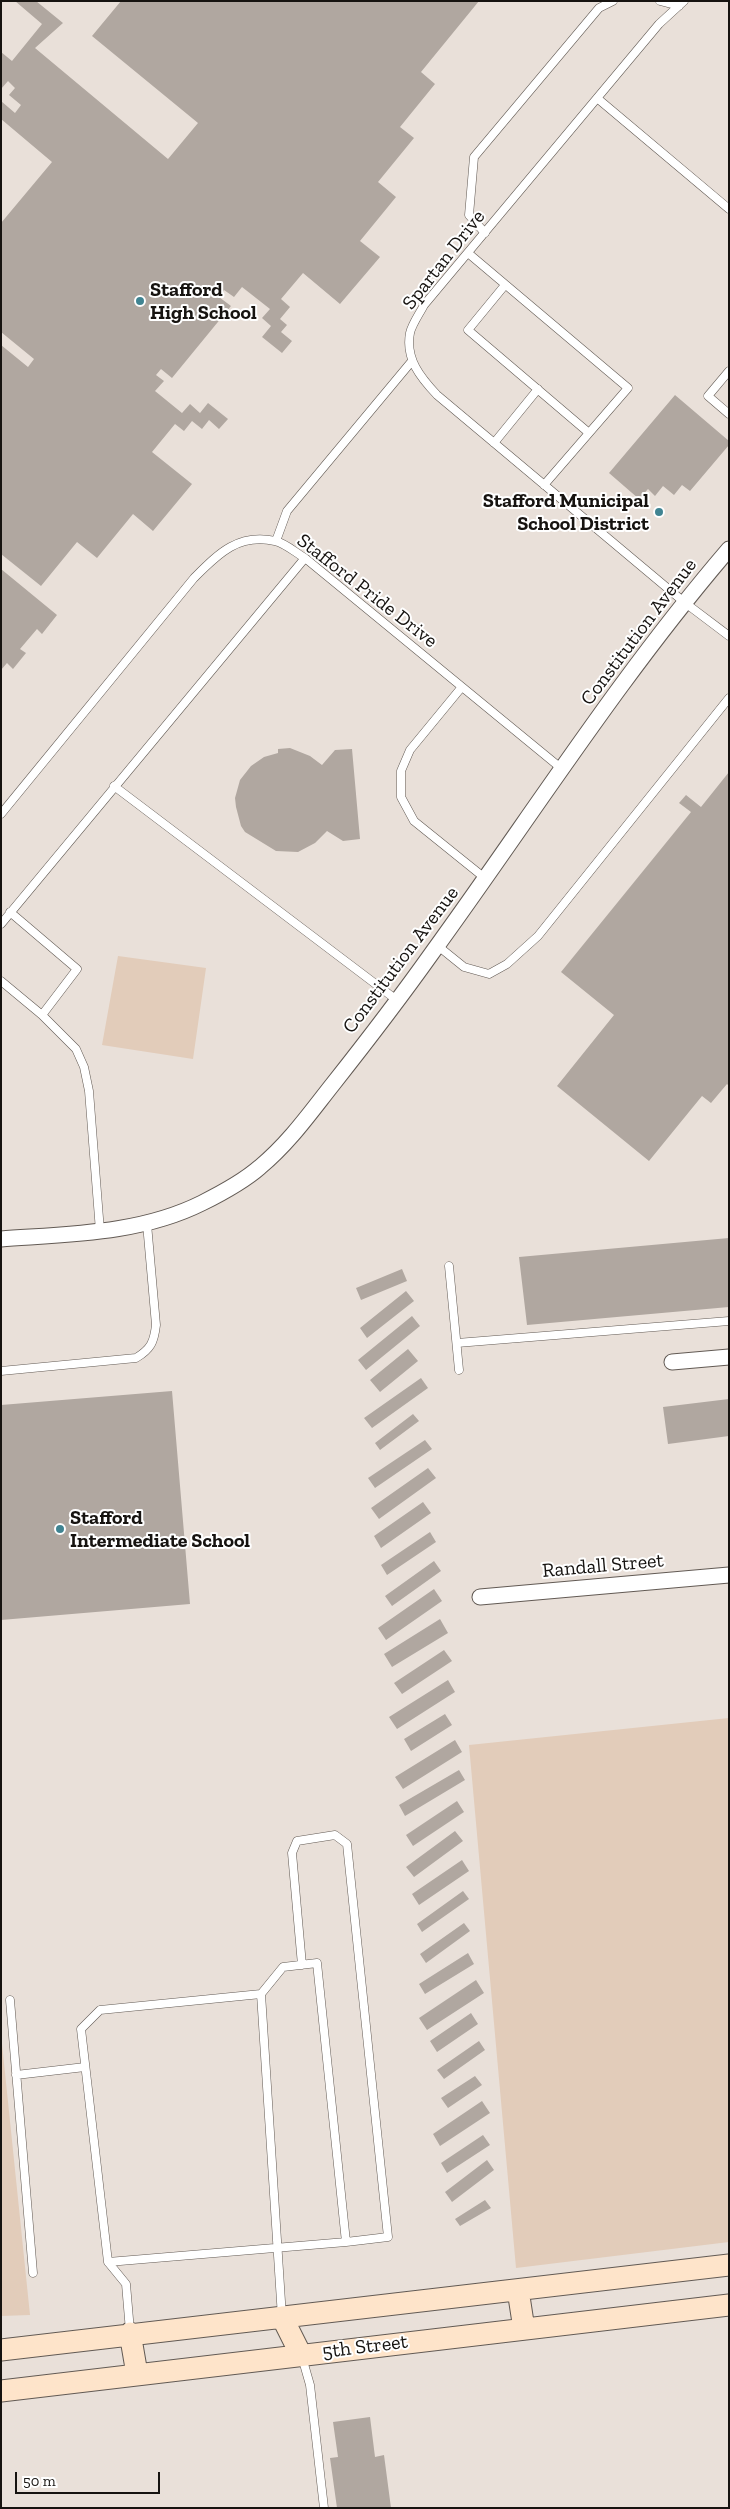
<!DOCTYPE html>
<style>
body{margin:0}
#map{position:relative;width:730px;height:2509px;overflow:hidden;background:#e9e0d9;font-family:"Zilla Slab",serif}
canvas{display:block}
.frame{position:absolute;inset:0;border:2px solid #161310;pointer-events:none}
.scale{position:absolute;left:15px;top:2472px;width:145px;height:22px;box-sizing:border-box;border:2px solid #161310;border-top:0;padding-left:6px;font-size:15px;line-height:18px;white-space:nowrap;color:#161310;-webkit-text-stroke:4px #fff;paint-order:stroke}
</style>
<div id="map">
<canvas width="730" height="2509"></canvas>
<div class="frame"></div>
<div class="scale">50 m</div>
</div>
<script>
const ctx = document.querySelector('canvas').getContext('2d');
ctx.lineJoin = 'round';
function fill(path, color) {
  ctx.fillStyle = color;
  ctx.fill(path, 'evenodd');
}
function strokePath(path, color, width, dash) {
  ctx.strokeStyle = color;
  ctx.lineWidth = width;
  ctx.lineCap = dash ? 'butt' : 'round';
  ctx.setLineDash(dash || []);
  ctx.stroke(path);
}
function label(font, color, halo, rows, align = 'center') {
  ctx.font = font + ' "Zilla Slab",serif';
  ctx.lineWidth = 4;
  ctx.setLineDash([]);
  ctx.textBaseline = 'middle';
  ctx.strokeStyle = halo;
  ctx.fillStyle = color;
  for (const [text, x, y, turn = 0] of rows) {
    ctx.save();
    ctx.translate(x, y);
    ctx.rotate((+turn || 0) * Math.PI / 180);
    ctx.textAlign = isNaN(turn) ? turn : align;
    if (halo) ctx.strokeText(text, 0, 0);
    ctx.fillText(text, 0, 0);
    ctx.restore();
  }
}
fill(new Path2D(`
 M118 956 206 968 193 1059 102 1045Z
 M729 1718V2242L516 2268 469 1745Z
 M1 2034 30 2315 1 2316Z`), '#e2ccba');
fill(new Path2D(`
 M15 1H36L63 23 35 48 168 159 198 123 92 36 121 1H479L421 72 435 84 400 127 414 138 378 182 396 197 360 241 380 257 340 304 303 273 281 299 290 307 280 319 287 325 281 332 292 341 282 353 262 337 271 326 262 318 270 309 242 287 234 297 224 290 219 297 231 306 172 378 161 369 156 375 164 381 155 391 182 413 190 404 200 413 208 403 228 419 219 429 209 420 202 429 192 421 184 431 175 424 152 452 192 484 153 531 133 514 97 558 77 542 41 586 1 554V345L28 367 34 359 1 332V223L52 162 1 119V101L15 113 21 105 9 95 15 88 8 81 1 89V52L12 61 42 24Z
 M675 395 729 441V445L690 491 682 485 674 495 663 486 655 496 648 489 639 499 609 473Z
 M1 569 57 615 42 634 37 629 20 649 26 653 13 669 7 663 1 670Z
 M290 748 310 756 322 765 335 750 352 749 360 839 343 841 327 831 315 843 298 852 276 851 245 832 241 826 236 807 235 798 240 780 251 766 264 757 278 753V749Z
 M729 772V1086L727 1084 711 1103 702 1096 649 1161 557 1086 614 1015 561 972 691 812 679 803 686 795 701 807Z
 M729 1238V1307L527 1325 519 1257Z
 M402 1269 407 1281 361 1300 356 1288Z
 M406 1291 414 1301 367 1338 360 1328Z
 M412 1316 420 1326 366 1370 358 1360Z
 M408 1349 418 1361 380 1392 370 1380Z
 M421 1378 428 1388 372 1428 364 1418Z
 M172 1391 190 1604 1 1620V1405Z
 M729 1399V1436L668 1444 663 1407Z
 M413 1414 419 1421 380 1450 375 1443Z
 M425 1440 432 1449 375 1488 368 1478Z
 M428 1468 436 1478 379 1519 371 1508Z
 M423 1502 431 1513 381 1548 374 1536Z
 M430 1532 436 1542 387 1575 381 1565Z
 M434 1561 441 1571 392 1606 385 1596Z
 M434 1589 442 1601 386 1640 378 1628Z
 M440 1619 448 1633 392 1667 384 1654Z
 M444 1650 452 1661 402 1694 394 1683Z
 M448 1680 455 1692 397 1729 389 1717Z
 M445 1714 452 1725 411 1751 404 1739Z
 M455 1740 462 1752 403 1789 395 1777Z
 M459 1770 465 1780 405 1816 399 1805Z
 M457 1801 464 1812 413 1846 406 1835Z
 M455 1831 463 1841 414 1877 406 1867Z
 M462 1860 469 1871 419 1905 412 1894Z
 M463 1891 469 1899 422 1932 417 1924Z
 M464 1923 470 1931 426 1963 420 1954Z
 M468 1953 474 1964 425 1994 419 1984Z
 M476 1980 484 1993 427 2030 419 2018Z
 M471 2013 478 2024 437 2052 430 2041Z
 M479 2041 485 2050 444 2079 437 2070Z
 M475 2076 482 2085 448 2108 441 2098Z
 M482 2101 490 2113 440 2146 433 2134Z
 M483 2135 490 2145 447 2173 441 2163Z
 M487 2160 494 2170 452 2202 445 2192Z
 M485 2200 491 2208 460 2226 455 2219Z
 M370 2417 375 2457 384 2455 391 2508H337L330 2458 338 2457 333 2422Z`), '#b0a7a0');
const lane = new Path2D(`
 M660 1 679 6
 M684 1 659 24 424 305C420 313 412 324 410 333 405 359 421 378 437 395L684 602 729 636
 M597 98 729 209
 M485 233 469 215 474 157 599 8 613 1
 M468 253 628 388 544 485
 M505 285 468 330 589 433
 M729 371 708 396 729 414
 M494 443 538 389
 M276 541 287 511 412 361
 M461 688 410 750 401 771V797L414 821 486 879
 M114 786 398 1001
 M1 814 194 578C218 554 238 533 275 541 285 543 296 553 305 558L562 769
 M10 912 77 969 42 1015
 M1 924 305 558
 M438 946 464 967 489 974 507 964 538 936 729 698
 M1 981 42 1015 76 1049 84 1067 89 1091 100 1231
 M449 1266 459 1370
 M457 1343 729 1321
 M1 1371 136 1358C151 1349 154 1342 156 1325L147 1224
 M302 1965 292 1853 297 1841 335 1835 347 1844 388 2237 346 2242
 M10 2000 33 2273
 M16 2075 85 2067
 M108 2262 346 2242 317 1963 283 1967 261 1994
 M130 2331 126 2284 108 2262 81 2029 100 2010 261 1994 282 2317
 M302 2357 310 2385 324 2508`);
const street = new Path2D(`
 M1 1239C69 1234 140 1234 202 1203 222 1193 244 1181 260 1167 289 1143 310 1113 333 1084 367 1041 400 998 432 953 530 818 620 676 729 549
 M672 1362 729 1357
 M480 1597 729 1575`);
const secondary = new Path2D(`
 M518 2290 524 2329
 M282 2317 301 2355
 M130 2333 137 2374
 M1 2350 729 2265
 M1 2391 729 2305`);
strokePath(lane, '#625a54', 9);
strokePath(street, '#625a54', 17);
strokePath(secondary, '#625a54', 23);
strokePath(lane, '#fff', 8);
strokePath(street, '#fff', 15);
strokePath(secondary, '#fee4ca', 21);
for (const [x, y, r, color] of [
 [140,301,5,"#408492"],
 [659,512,5,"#408492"],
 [60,1529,5,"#408492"]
]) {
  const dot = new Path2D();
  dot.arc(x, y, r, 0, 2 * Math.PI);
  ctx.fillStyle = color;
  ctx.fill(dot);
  strokePath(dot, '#fff', 2);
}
label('20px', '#161310', '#fff', [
 ["Spartan Drive",444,260,-52],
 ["Stafford Pride Drive",367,591,38],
 ["Constitution Avenue",639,632,-53],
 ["Constitution Avenue",401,960,-53],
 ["Randall Street",603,1566,-5],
 ["5th Street",365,2347,-7]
]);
label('bold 20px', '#161310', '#fff', [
 ["Stafford",150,290],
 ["High School",150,313],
 ["Stafford Municipal",649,501,"right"],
 ["School District",649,524,"right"],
 ["Stafford",70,1518],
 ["Intermediate School",70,1541]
], 'left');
</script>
